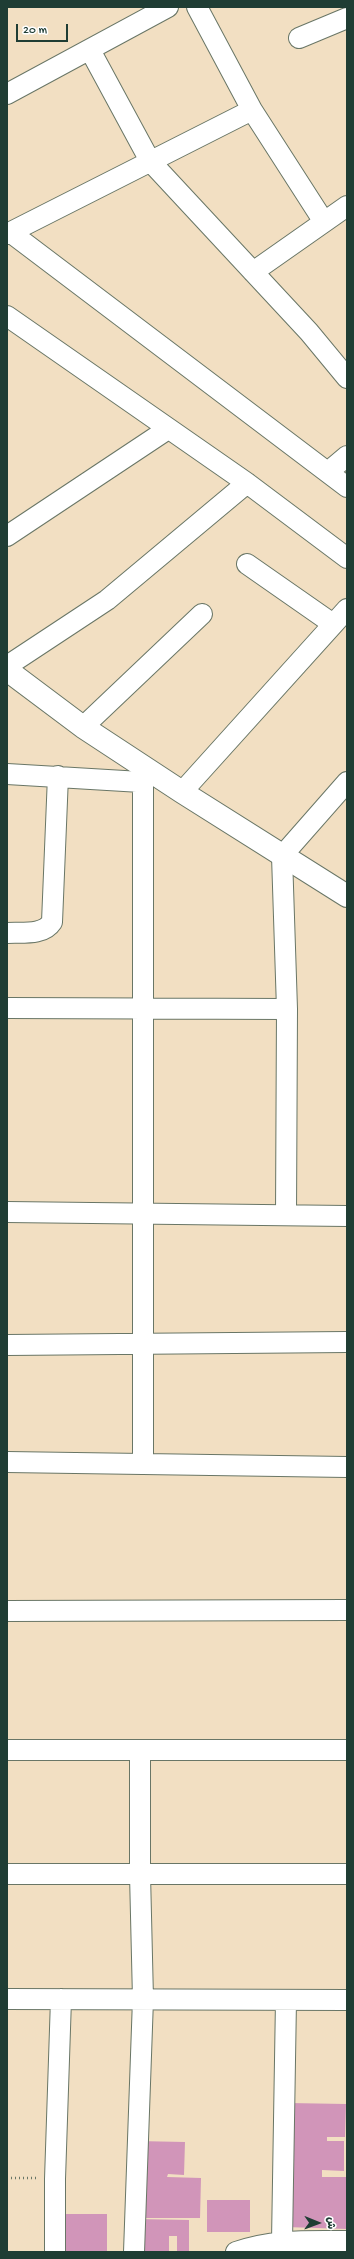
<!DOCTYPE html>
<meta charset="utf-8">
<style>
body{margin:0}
#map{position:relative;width:354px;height:2259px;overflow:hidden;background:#f2dfc2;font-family:"Gochi Hand","Playpen Sans Arabic",sans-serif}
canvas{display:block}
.frame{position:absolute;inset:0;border:8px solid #1f3d34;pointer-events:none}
.north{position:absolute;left:298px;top:2203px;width:40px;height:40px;-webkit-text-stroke:3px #fff;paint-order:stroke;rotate:91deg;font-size:11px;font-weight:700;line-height:16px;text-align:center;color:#1f3d34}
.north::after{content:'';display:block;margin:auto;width:14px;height:18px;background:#1f3d34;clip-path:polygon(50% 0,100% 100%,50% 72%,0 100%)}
.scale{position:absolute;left:16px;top:24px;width:52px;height:18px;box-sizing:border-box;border:2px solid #1f3d34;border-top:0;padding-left:5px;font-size:12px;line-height:14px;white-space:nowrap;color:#1f3d34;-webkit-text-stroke:3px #fff;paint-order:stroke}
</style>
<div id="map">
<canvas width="354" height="2259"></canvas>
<div class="frame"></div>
<div class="north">ش</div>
<div class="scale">20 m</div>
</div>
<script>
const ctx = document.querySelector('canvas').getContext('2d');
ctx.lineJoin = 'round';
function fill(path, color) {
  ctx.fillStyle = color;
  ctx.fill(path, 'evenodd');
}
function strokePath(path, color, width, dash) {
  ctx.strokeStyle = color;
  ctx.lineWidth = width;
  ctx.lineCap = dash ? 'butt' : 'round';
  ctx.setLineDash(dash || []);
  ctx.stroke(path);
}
fill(new Path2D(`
 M288 2103 346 2104 345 2137H327V2141H344V2171L322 2170V2177H347V2229L285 2227Z
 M136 2141 185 2142 184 2175 168 2174 167 2177 201 2178 200 2218H134Z
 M207 2200H250V2232H207Z
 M56 2214H107V2252H56Z
 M135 2219 189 2220V2251H177V2236H169V2252H134Z`), '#d195b9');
const street = new Path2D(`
 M197 7 252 110 324 222
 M299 38 347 18
 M90 50 150 161 309 332 347 378
 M7 94 168 7
 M10 232 347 487
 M7 234 252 110
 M253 272 347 206
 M7 316 247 483 347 558
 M328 472 347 456
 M7 536 168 429
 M247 564 333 624
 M7 666 107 600 247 483
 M83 727 202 614
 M143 766V1464
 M7 774 141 782
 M182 792 347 609
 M7 933C21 932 43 936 52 922L58 776
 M7 1008 287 1009
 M7 1212 347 1216
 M286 1215 287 1009 282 856 347 782
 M7 1345 347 1342
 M7 1462 347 1467
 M7 1611 347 1610
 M7 1750H347
 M7 1874H347
 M7 1999 347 2000
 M282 2241 286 2000
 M55 2252V2179L61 1999
 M134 2252 143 1999 140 1874V1750
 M236 2252C272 2239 309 2241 347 2241`);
const secondary = new Path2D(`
 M7 670 83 727 182 792 347 896`);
strokePath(street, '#697666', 22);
strokePath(secondary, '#697666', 24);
strokePath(new Path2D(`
 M7 2178H36`), '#697666', 2.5, [1, 3]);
strokePath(street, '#fff', 20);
strokePath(secondary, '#fff', 22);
</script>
